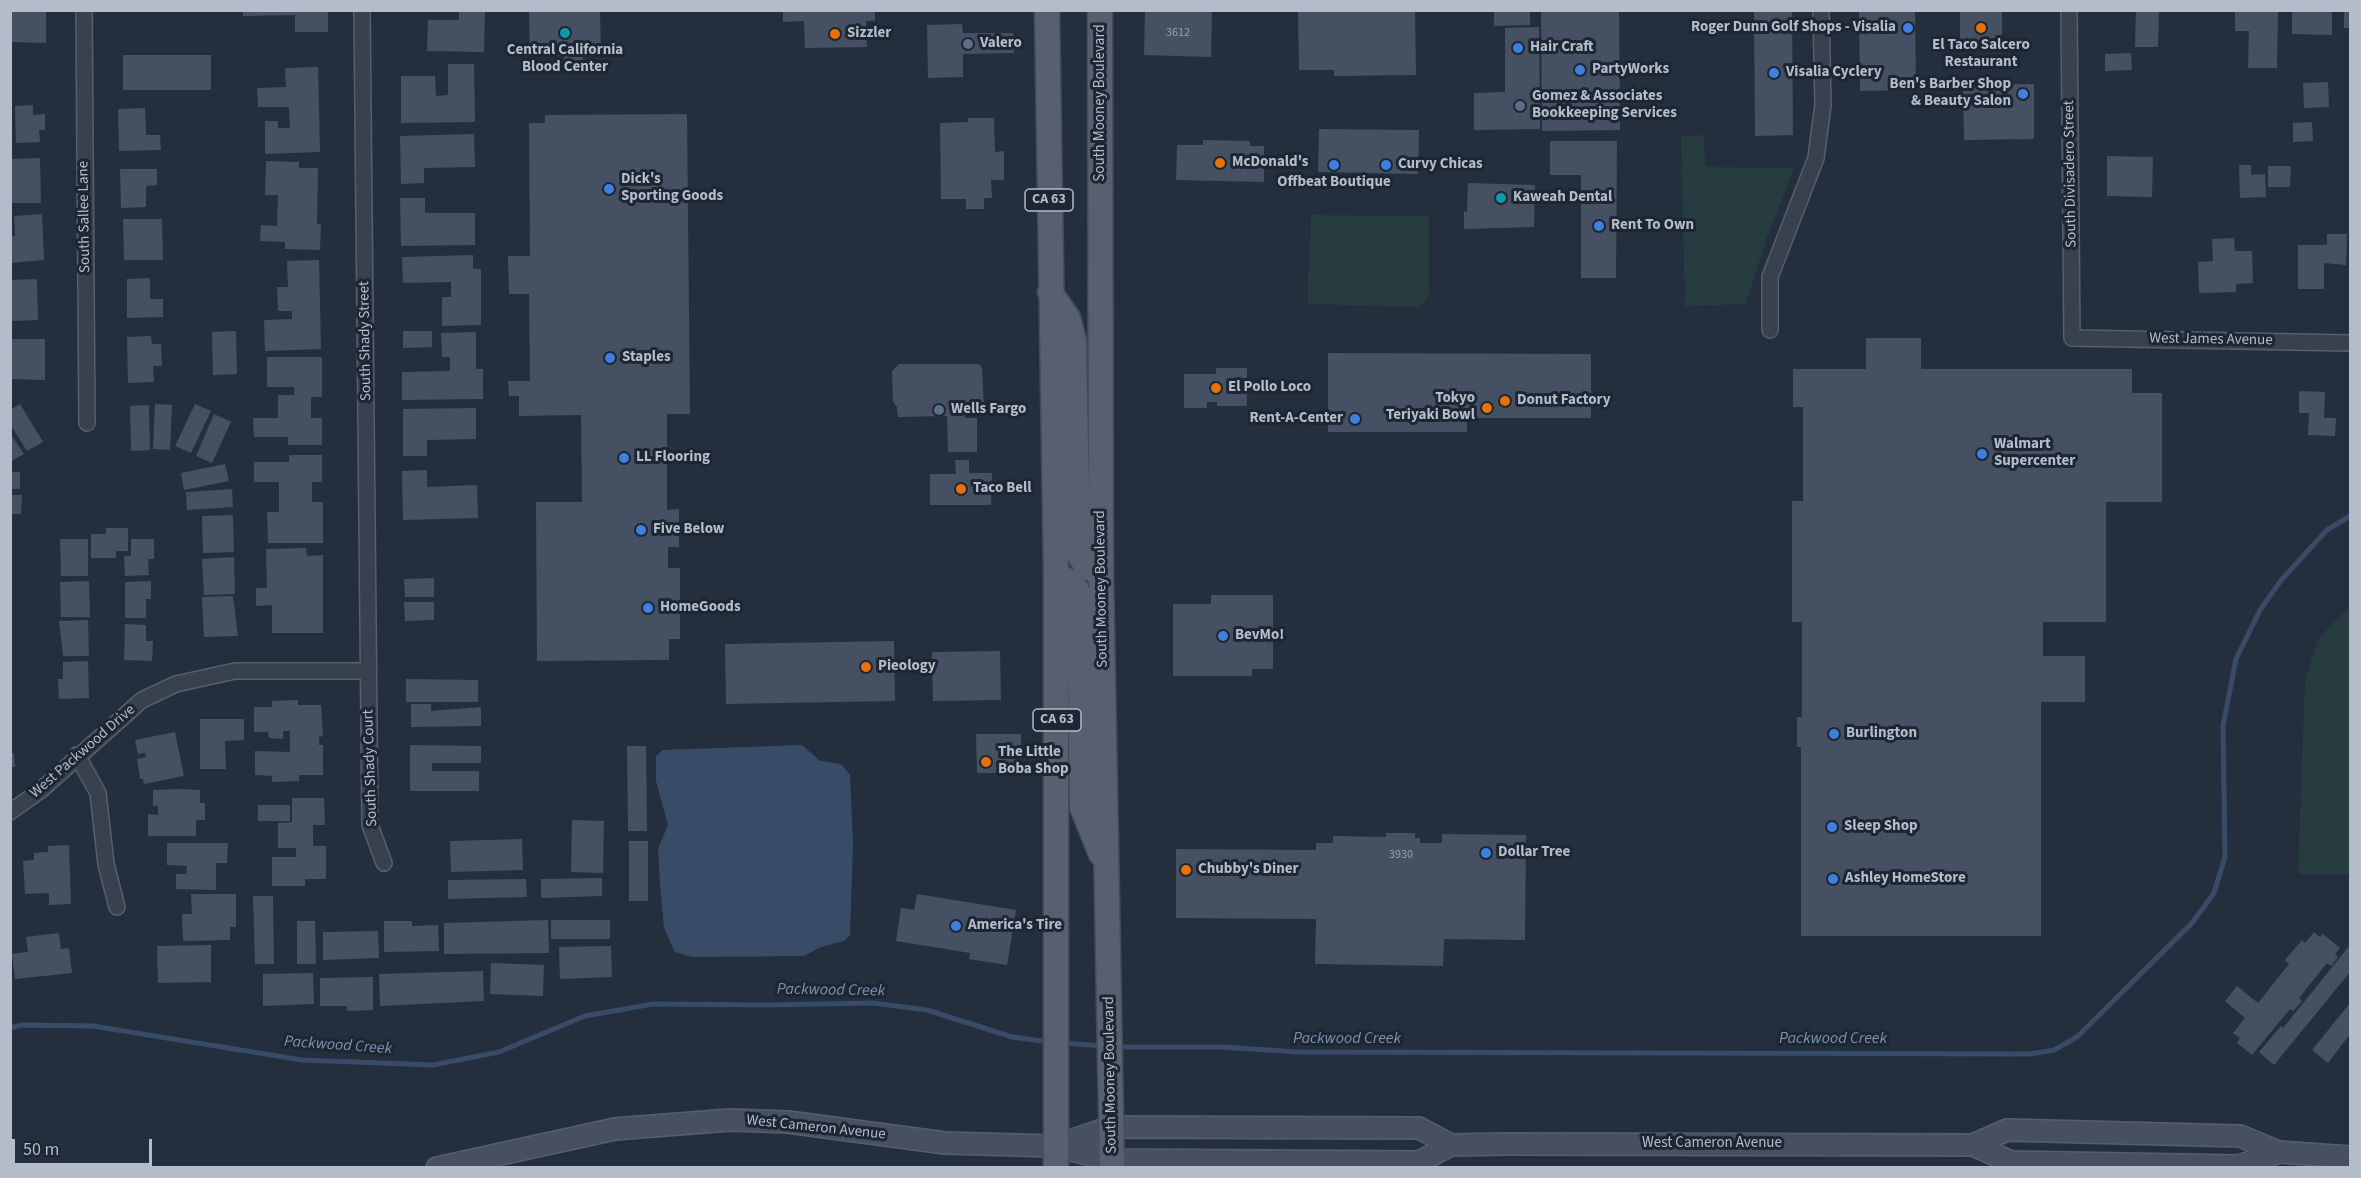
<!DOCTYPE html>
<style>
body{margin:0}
#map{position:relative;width:2361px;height:1178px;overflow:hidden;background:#242f3e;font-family:"Source Sans 3",sans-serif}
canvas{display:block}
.frame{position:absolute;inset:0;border:12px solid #b4bcc9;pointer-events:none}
.scale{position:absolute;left:12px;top:1139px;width:140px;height:27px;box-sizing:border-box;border:3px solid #b4bcc9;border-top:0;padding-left:8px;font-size:18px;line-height:21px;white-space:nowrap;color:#b4bcc9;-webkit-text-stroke:4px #1d2633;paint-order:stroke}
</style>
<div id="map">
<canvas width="2361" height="1178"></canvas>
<div class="frame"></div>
<div class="scale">50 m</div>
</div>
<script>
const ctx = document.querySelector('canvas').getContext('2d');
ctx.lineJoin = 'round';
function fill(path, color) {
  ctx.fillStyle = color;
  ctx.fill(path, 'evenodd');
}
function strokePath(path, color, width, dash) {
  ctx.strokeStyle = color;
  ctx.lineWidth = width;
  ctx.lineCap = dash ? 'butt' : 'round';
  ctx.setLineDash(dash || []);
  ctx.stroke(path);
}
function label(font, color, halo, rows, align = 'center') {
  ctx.font = font + ' "Source Sans 3",sans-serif';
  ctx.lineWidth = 6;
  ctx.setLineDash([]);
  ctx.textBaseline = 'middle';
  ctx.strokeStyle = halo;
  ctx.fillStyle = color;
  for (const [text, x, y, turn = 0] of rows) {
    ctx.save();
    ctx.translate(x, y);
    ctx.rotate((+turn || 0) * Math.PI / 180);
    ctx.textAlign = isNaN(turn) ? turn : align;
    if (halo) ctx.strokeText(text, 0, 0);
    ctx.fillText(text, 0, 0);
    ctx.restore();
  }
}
fill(new Path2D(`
 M1704 135 1705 167 1794 168 1766 240 1746 304 1685 306 1681 136Z
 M1311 215 1429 216V294L1424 303 1416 307 1308 304C1307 274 1311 245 1311 215Z
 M2350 606V874H2298L2305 680 2318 639Z`), '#263c3f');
fill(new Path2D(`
 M802 745 820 761 841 764 850 775 853 844 850 935 844 941 821 947 804 956 692 957 675 952 664 928 660 883 658 849 668 825 656 781V756L663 750Z`), '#394c67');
strokePath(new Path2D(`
 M10 1028 22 1025 93 1026 302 1060 433 1065 499 1052 585 1016 653 1004 767 1005 873 1003 927 1010 1012 1037 1050 1042
 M1062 1043 1104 1046
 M1116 1047H1222L1297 1052 2030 1054 2054 1050 2077 1037 2192 923 2214 893 2225 857 2223 726 2236 659 2260 610 2282 579 2327 530 2350 516`), '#394c67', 5);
fill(new Path2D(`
 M10 10H46V43L10 42Z
 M243 10H328V32H295V15L243 16Z
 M459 10H485L484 52 427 51 428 20H459Z
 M529 10H600L601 55H583V69H564V56H530Z
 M783 10H875V21H866L867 47 805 48 804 21 783 22Z
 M1145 10H1212L1211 57 1144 55Z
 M1298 10H1415L1416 75 1334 76V70H1299Z
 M1494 10H1530V25L1494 26Z
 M1541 10H1619L1620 130 1542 131Z
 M1754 10H1792L1793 135 1755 136Z
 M1859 10H1915L1916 90 1860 91Z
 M1960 10H2002V46L1960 47Z
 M2136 10H2159L2158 47H2135Z
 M2235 10H2278L2277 68H2248L2249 31H2235Z
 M2292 10H2332V35L2292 34Z
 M2344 10H2350V28H2344Z
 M962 24 963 33H1013L1014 53 963 54V77L928 78 927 25Z
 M1539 27 1540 129 1474 130V93L1505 92V28Z
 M2131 53 2132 70 2105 71V54Z
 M123 55H211V90H123Z
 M448 64H474L475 122 401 123V76H435L436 96 448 95Z
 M318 67 320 152 265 154V121H278V128H290L289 107H258L257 88 286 87 285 68Z
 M2328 82 2329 107 2304 108 2303 83Z
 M2034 84V139L1964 140 1963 85Z
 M33 105V115L45 114V130H39L40 142 16 143 15 106Z
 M145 108 146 135H160L161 150 119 151 118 109Z
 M687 114 690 414H667V510L679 509V547H668V568H680V639H669V660L537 661 536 502H582L581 415 519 416V396H509L508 381H530L529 294H509L508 256H530L529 123H545V115Z
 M968 118H994L995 152 1004 151V180H991L992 198H984V209H966V199H941L940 123 968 122Z
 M2312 122 2313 141 2293 142V123Z
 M1319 129 1419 130 1418 174 1318 172Z
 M474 134 475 167 424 168V183L401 184 400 136Z
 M1203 140 1250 141V146H1264V182L1176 180 1177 145H1203Z
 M1550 141H1617L1616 278H1581V175H1550Z
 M2107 156 2153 157 2152 197 2107 196Z
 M40 158 41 203H10L12 159Z
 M266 161 299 162V168H318L317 224H321L320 250 285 249V242L260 241 261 225 277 226 278 195H265Z
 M2239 165H2251V175L2265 174 2266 197 2240 198Z
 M2268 166H2291L2290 187H2268Z
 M120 169H157V185L146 186V207L121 208Z
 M1468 183 1535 185 1534 227 1464 229V211L1467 212Z
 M400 198H425V213H475V245L401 246Z
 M42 214 44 260 10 263V236H15L14 216Z
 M123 219H162L163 260H124Z
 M2327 234H2347L2346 265 2324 263V289H2298V245H2327Z
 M2234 238 2235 251H2252L2253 283 2236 284V292L2199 293 2198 262 2213 261 2212 239Z
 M473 255V269H481V325L442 326V297H451V282L403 283 402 257Z
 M319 260 321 349 265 351 264 320 292 319V311H278L277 287H288L287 261Z
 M150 278V299H163V317L127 318V279Z
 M37 279 38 320 12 321 11 280Z
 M236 331 237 374 213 375 212 332Z
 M403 331H432V347L403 348Z
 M476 332V369H483V399L402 400V372L450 371V357H442L441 333Z
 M151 336 152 344H161L162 366H153L154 382 128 383 127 337Z
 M1866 338H1921V369H2132V393H2162V502H2106V622H2043V656H2085V702H2041V936H1801V747H1797V717H1802V622H1792V501H1803V407H1793V369H1866Z
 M10 339H45V380L10 379Z
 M1328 353 1591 354V418H1467V432H1328Z
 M267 357H322V397H311V418H322V445H288V437H254L253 418H278V395H294V387H267Z
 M899 364H979L982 368 984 407 978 412H964L965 418H977V452H948L947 416 898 417 897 407 893 402 892 371Z
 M1216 368H1247V406H1217V402H1207V408H1184V374H1216Z
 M2299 391 2325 392 2324 418H2336L2335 436 2308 435 2309 413H2299Z
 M20 404 43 442 27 451 10 424V410Z
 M155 404 172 405 170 450 153 449Z
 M195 404 211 411 191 453 175 446Z
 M149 405 150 450 131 451 130 406Z
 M476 408V439L427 440V456H403V409Z
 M214 414 231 422 212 463 196 456Z
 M10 433 24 454 10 462Z
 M289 455H322V482H312V502H323V543H268L267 512H279V482H254V462H289Z
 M955 460H969V473H992L991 505H930V474H956Z
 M225 464 229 481 184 490 181 473Z
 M427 470V487L477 485 478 518 403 520 402 471Z
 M10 472H20V489H10Z
 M232 489 233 507 187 510 186 492Z
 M10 495H22L21 514H10Z
 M233 515 234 552 203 553 202 516Z
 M106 528H128V551H116V558H91V534H106Z
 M60 539H88V576H61Z
 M131 539H154V559H148L149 575 125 576 124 556H131Z
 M306 548 307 556 323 555V633H272V605L256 606V588H267L266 549Z
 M234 557 235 594 204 595 202 559Z
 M434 578V597H405L404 579Z
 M89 581 90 617H61L60 582Z
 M151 581V599H146V618H125V582Z
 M1211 595H1273V669H1252V676H1173V604H1211Z
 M233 596 238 636 204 637 202 597Z
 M404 602H434V620L405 621Z
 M88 620 89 656H63L59 621Z
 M125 624 146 625V641H153L152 661 124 660Z
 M894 641 895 701 726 704 725 644Z
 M1000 651 1001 700 933 701 932 652Z
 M88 661 89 698 59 699 58 679H63V662Z
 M406 679 478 680V702H406Z
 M298 700V705H321L323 736 319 737V745H323V775H299V781L272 782V776L255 775V751L290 752V731H283V739L269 738 268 732H254V707H272V701Z
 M411 704H431V711L481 707V726L411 727Z
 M200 719H244V740L225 741 226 769H200Z
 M175 732 184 776 144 784 143 779H140L137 759 146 757 145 753 138 754 135 740Z
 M976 734H1021V773H977Z
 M410 745 481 746V763H432V771H479V791H410Z
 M627 746H646L647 831H628Z
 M10 753H14L15 767H10Z
 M178 789 200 790V803H205V820H196V836H148V814L158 815V806H153V790Z
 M292 798H324L325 825H313V846H326V879H305V886H272V857H296V848H278V823L292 822Z
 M258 805H290V821H258Z
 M572 820 604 821 603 873 571 872Z
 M1386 833H1415V838H1420V843H1442V834L1526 835 1525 940 1444 939 1443 966 1315 964 1316 919 1176 918V849L1316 850V843H1333V836L1386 837Z
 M522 839 523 870 451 872 450 841Z
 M629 841H648V901H629Z
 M167 843H228L227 863H216V890L176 889V874H186L187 866 167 865Z
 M69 845 71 904 49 905V893L25 894 23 861 34 860V853L48 852V846Z
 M602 878V896L541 898V879Z
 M526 879 527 897 448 899V880Z
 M191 894H236V927H230V940L183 941 182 914H192Z
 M917 894 1016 910 1007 965 969 959 970 953 896 941 901 908 914 910Z
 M253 896H273L274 964H255Z
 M548 920 549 953 444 954V923Z
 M551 920H610V939H551Z
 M297 921H315L316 964H297Z
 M384 921H412V926L438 925 439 951 384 952Z
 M378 931 379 958 323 960V932Z
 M2314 932 2320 937 2323 934 2340 948 2335 954 2338 957 2331 966 2327 963 2299 998 2302 1001 2293 1011 2290 1009 2252 1055 2237 1043 2240 1038 2233 1033 2245 1018 2225 1001 2237 986 2258 1003 2289 964 2285 960 2302 940 2305 943Z
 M59 933 61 949 69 948 72 973 15 979 12 954 28 952 26 937Z
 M211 945V982L158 983 157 946Z
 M2350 945V972L2274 1065 2259 1052 2281 1026 2283 1028Z
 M611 946 612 977 560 979 559 947Z
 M491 963 544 965 543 996 490 994Z
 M483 971 484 1001 380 1006 379 974Z
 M313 973 314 1004 263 1006V974Z
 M373 977V1010L347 1011V1006H320V978Z
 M2350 1003V1034L2328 1063 2312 1050Z`), '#455162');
const street = new Path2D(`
 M84 10 87 423
 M362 10 370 825 384 863
 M2069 10 2072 338 2350 343
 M1770 330V277L1816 158 1823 105 1821 10
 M77 755 98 793 106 864 117 907
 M10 812 41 790 142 700 176 684 235 671H369`);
const secondary = new Path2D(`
 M1973 1145 2007 1130 2240 1136 2279 1152 2350 1157
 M1055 1146 1111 1127 1419 1128 1451 1145
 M437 1168 615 1129 730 1120 788 1122 945 1143 1055 1146 1112 1160 1419 1162 1451 1145 1507 1144 1973 1145 2011 1162 2239 1166 2279 1152`);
const primary = new Path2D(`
 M1047 10 1056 575V1168
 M1100 10 1101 573 1112 1168
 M1050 292 1068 318 1074 341 1078 553 1087 567 1101 573
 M1056 575 1073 583 1079 595 1082 807 1101 854`);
strokePath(street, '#565f6c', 18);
strokePath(secondary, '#565f6c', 24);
strokePath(primary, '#414a57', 27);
strokePath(street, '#38414e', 15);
strokePath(secondary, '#465061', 21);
strokePath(primary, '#56606e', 24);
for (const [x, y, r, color] of [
 [1908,28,6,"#3f7fe0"],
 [1981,28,6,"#e8710a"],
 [565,33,6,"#0f9aa8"],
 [835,34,6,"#e8710a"],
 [968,44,6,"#5c6f8a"],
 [1518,48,6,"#3f7fe0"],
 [1580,70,6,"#3f7fe0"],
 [1774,73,6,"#3f7fe0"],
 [2023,94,6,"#3f7fe0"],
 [1520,106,6,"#5c6f8a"],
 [1220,163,6,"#e8710a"],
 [1334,165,6,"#3f7fe0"],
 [1386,165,6,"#3f7fe0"],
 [609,189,6,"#3f7fe0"],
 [1501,198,6,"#0f9aa8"],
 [1599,226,6,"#3f7fe0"],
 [610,358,6,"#3f7fe0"],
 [1216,388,6,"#e8710a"],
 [1505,401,6,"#e8710a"],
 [1487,408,6,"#e8710a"],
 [939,410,6,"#5c6f8a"],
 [1355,419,6,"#3f7fe0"],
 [1982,454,6,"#3f7fe0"],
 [624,458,6,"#3f7fe0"],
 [961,489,6,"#e8710a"],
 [641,530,6,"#3f7fe0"],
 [648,608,6,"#3f7fe0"],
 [1223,636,6,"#3f7fe0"],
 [866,667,6,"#e8710a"],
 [1834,734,6,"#3f7fe0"],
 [986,762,6,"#e8710a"],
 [1832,827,6,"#3f7fe0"],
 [1486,853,6,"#3f7fe0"],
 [1186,870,6,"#e8710a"],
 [1833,879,6,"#3f7fe0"],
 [956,926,6,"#3f7fe0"]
]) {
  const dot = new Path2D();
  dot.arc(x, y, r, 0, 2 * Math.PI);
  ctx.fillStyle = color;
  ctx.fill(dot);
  strokePath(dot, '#1d2633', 2);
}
label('12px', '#98a1af', null, [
 ["3612",1178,33],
 ["3930",1401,855]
]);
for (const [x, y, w] of [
 [1049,200,48],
 [1057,720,48]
]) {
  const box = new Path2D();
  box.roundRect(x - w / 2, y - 11, w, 22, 4.5);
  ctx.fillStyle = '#1d2633';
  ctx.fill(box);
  strokePath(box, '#b4bcc9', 1.5);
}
label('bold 14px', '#b4bcc9', null, [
 ["CA 63",1049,200],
 ["CA 63",1057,720]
]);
label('bold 15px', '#b4bcc9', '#1d2633', [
 ["Roger Dunn Golf Shops - Visalia",1896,28,"right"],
 ["Sizzler",847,34],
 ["Valero",980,44],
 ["El Taco Salcero",1981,46,"center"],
 ["Restaurant",1981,63,"center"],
 ["Hair Craft",1530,48],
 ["Central California",565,51,"center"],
 ["Blood Center",565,68,"center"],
 ["PartyWorks",1592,70],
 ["Visalia Cyclery",1786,73],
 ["Ben's Barber Shop",2011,85,"right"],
 ["& Beauty Salon",2011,102,"right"],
 ["Gomez & Associates",1532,97],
 ["Bookkeeping Services",1532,114],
 ["McDonald's",1232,163],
 ["Curvy Chicas",1398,165],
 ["Dick's",621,180],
 ["Sporting Goods",621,197],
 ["Offbeat Boutique",1334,183,"center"],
 ["Kaweah Dental",1513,198],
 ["Rent To Own",1611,226],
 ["Staples",622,358],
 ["El Pollo Loco",1228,388],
 ["Tokyo",1475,399,"right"],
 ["Teriyaki Bowl",1475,416,"right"],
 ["Donut Factory",1517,401],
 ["Wells Fargo",951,410],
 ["Rent-A-Center",1343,419,"right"],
 ["Walmart",1994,445],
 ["Supercenter",1994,462],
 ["LL Flooring",636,458],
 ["Taco Bell",973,489],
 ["Five Below",653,530],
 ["HomeGoods",660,608],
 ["BevMo!",1235,636],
 ["Pieology",878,667],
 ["Burlington",1846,734],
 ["The Little",998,753],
 ["Boba Shop",998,770],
 ["Sleep Shop",1844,827],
 ["Dollar Tree",1498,853],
 ["Chubby's Diner",1198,870],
 ["Ashley HomeStore",1845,879],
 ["America's Tire",968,926]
], 'left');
label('15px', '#b4bcc9', '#1d2633', [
 ["South Mooney Boulevard",1101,103,-90],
 ["South Divisadero Street",2071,174,-91],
 ["South Sallee Lane",85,217,-91],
 ["West James Avenue",2211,340,1],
 ["South Shady Street",366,341,-91],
 ["South Mooney Boulevard",1102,589,-91],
 ["West Packwood Drive",83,752,-41],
 ["South Shady Court",371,768,-92],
 ["South Mooney Boulevard",1111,1075,-91],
 ["West Cameron Avenue",816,1128,6],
 ["West Cameron Avenue",1712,1144]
]);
label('italic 16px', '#7c92b1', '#1d2633', [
 ["Packwood Creek",831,991,1],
 ["Packwood Creek",1347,1039],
 ["Packwood Creek",1833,1039],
 ["Packwood Creek",338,1046,4]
]);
</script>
